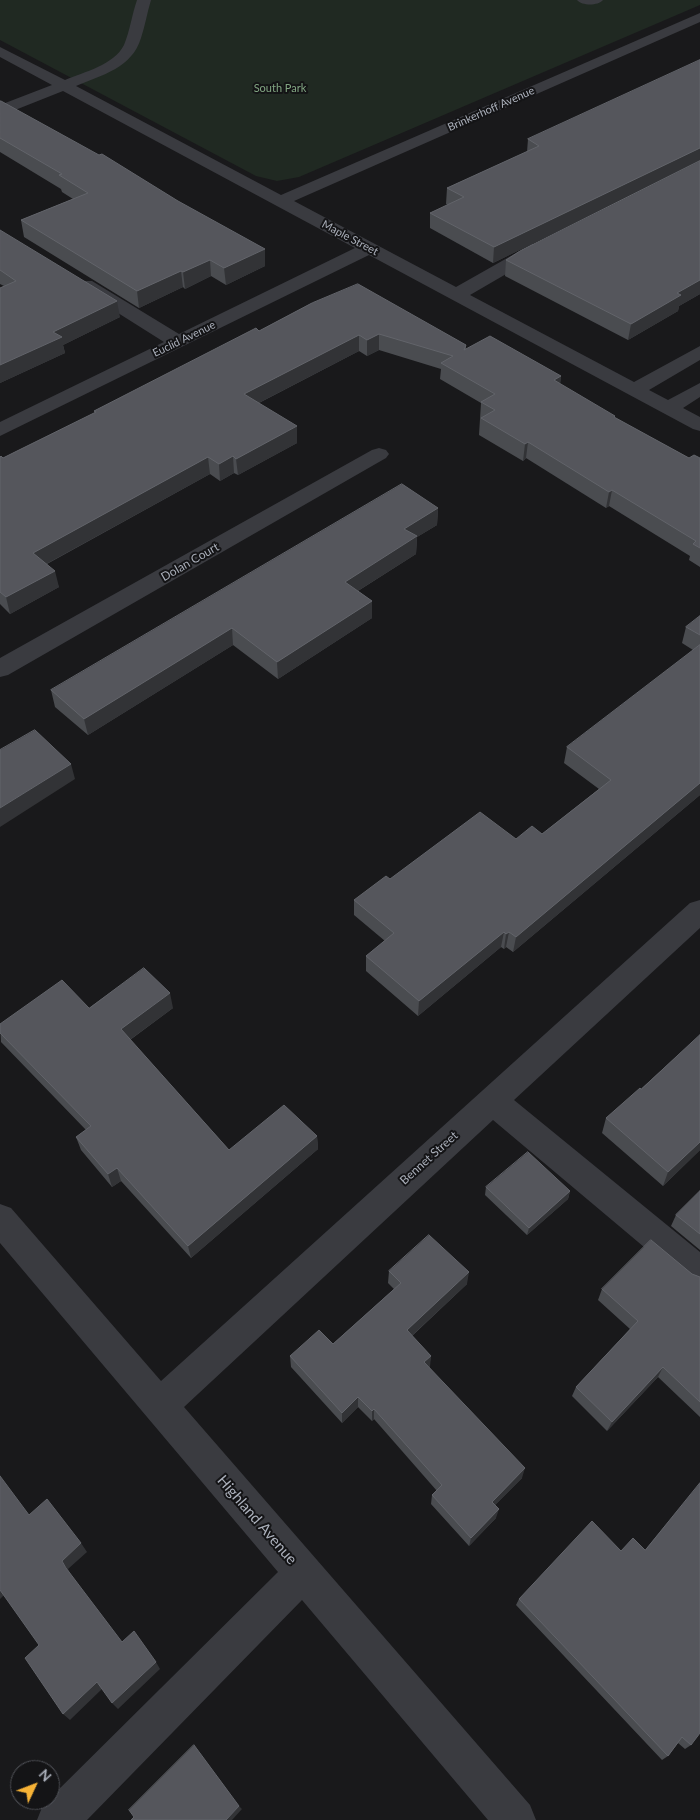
<!DOCTYPE html>
<style>
body{margin:0}
#map{position:relative;width:700px;height:1820px;overflow:hidden;background:#19191b;font-family:Lato,sans-serif}
canvas{display:block}
.north{position:absolute;left:10px;top:1760px;width:50px;height:50px;box-sizing:border-box;background:#141416;border:1px solid #505258;border-radius:50%;rotate:47deg;font-size:14px;font-weight:700;line-height:20px;text-align:center;color:#abb0bb}
.north::after{content:'';display:block;margin:auto;width:18px;height:22px;background:#f6b236;clip-path:polygon(50% 0,100% 100%,50% 72%,0 100%)}
</style>
<div id="map">
<canvas width="700" height="1820"></canvas>
<div class="north">N</div>
</div>
<script>
const ctx = document.querySelector('canvas').getContext('2d');
ctx.lineJoin = 'round';
function fill(path, color) {
  ctx.fillStyle = color;
  ctx.fill(path, 'evenodd');
}
function strokePath(path, color, width, dash) {
  ctx.strokeStyle = color;
  ctx.lineWidth = width;
  ctx.lineCap = dash ? 'butt' : 'round';
  ctx.setLineDash(dash || []);
  ctx.stroke(path);
}
function label(font, color, halo, rows, align = 'center') {
  ctx.font = font + ' Lato,sans-serif';
  ctx.lineWidth = 4;
  ctx.setLineDash([]);
  ctx.textBaseline = 'middle';
  ctx.strokeStyle = halo;
  ctx.fillStyle = color;
  for (const [text, x, y, turn = 0] of rows) {
    ctx.save();
    ctx.translate(x, y);
    ctx.rotate((+turn || 0) * Math.PI / 180);
    ctx.textAlign = isNaN(turn) ? turn : align;
    if (halo) ctx.strokeText(text, 0, 0);
    ctx.fillText(text, 0, 0);
    ctx.restore();
  }
}
fill(new Path2D(`
 M0 0H700V5L299 177 277 181 256 176 0 40Z`), '#202922');
fill(new Path2D(`
 M137 0H151C147 13 145 26 141 38 132 68 102 75 76 86L281 195 700 13V22L294 201 456 287 532 244H544L547 248 544 252 470 295 634 382 700 346V360L649 390 668 400 700 383V397L683 408 700 417V431L693 429 369 255 0 436V422L164 342 80 289 77 285 80 281H92L179 334 355 248 63 91 0 116V105L52 85 0 57V47L65 80C84 72 114 65 124 45 130 31 132 14 137 0Z
 M577 0H603C598 6 582 6 577 0Z
 M379 448 386 450 389 454 386 458 8 675 0 677V658L372 450Z
 M700 900V928L514 1100 700 1252V1289L688 1284 493 1120 184 1407 530 1805 536 1820H488L302 1600 87 1820H37L43 1805 278 1572 0 1243V1204L11 1208 161 1381 690 903Z`), '#3a3b40');
fill(new Path2D(`
 M700 60V294L679 306 678 311 628 340 505 276 506 260 686 168 493 263 430 228V213L448 205 446 204 447 188 527 152 528 139Z
 M0 101 265 266 226 285 211 276 185 289 183 287 139 308 24 237 21 220 73 199 62 192 61 189 0 152Z
 M0 230 120 317 63 345 65 353 0 383V288L4 286 0 284Z
 M312 303 466 345V349L561 376 560 384 615 418 689 458H700V567L689 560 690 556 609 506 606 508 526 458 523 461 479 435 481 403 440 379 441 369 379 350 367 356 359 351 259 403 297 443 238 475 234 473 220 481 210 474 47 564 59 587 10 614 0 604V457L3 458 15 452 95 413 94 411 259 331Z
 M438 508 437 525 417 537 416 554 358 591 372 601V618L278 679 233 645 88 735 55 707 51 690Z
 M700 616V795L513 952 506 947 504 949 501 947 418 1016 366 971V956L385 941 354 915V900L390 879 516 839 542 834 599 789 564 763 567 747 693 650 682 643 686 627Z
 M89 1008H173L130 1040 229 1150 317 1136 318 1149 191 1258 121 1181 112 1187 81 1150 76 1137 86 1130 1 1042 0 1024Z
 M700 1035V1150L663 1186 602 1133 606 1118 641 1089Z
 M486 1187 570 1191 568 1199 527 1235 485 1195Z
 M700 1191V1250L671 1226 676 1215Z
 M389 1271 467 1284 412 1336 431 1356 429 1367 522 1478 495 1505 496 1518 469 1546 431 1504 432 1495 437 1491 374 1419 372 1421 358 1407 342 1423 291 1367 290 1356 333 1344 394 1289 388 1283Z
 M692 1274 700 1277V1417L658 1377 607 1431 572 1396 576 1387 630 1329 598 1300 602 1289Z
 M645 1550 691 1745 685 1749 678 1743 668 1756 662 1760 516 1605 519 1599 621 1551Z`), '#4a4c50');
fill(new Path2D(`
 M700 148V162L493 263 494 247Z
 M265 249V266L226 285 224 268Z
 M210 260 211 276 185 289 183 272Z
 M181 271 183 287 139 308 137 291Z
 M700 280V294L679 306 678 311 628 340 631 324 677 293Z
 M117 301 120 317 63 345 65 353 0 383V365L53 332Z
 M379 334V350L367 356V340Z
 M359 335V351L245 410 244 394Z
 M561 376 559 393 554 380Z
 M297 426V443L238 475 236 459Z
 M528 442 526 458 523 461 525 444Z
 M233 456 234 473 220 481 219 464Z
 M208 457 210 474 37 569 33 553Z
 M612 490 609 506 606 508 609 492Z
 M438 508 437 525 417 537 416 554 345 599V582L404 529Z
 M55 571 59 587 10 614 6 597Z
 M372 601V618L278 679 277 662Z
 M232 628 233 645 88 735 84 719Z
 M71 764 75 779 0 827V808Z
 M700 783V795L513 952 516 937Z
 M504 932 501 947 418 1016 419 1001Z
 M509 932 506 947 504 949 506 934Z
 M170 993 173 1008 124 1044 121 1029Z
 M317 1136 318 1149 191 1258 188 1246Z
 M700 1142V1150L663 1186 668 1172Z
 M117 1168 121 1181 112 1187 108 1174Z
 M570 1191 568 1199 527 1235 529 1228Z
 M469 1272 467 1284 406 1341 407 1330Z
 M431 1356 430 1367 423 1373 424 1362Z
 M663 1367 658 1377 607 1431 612 1422Z
 M358 1397V1407L342 1423V1413Z
 M374 1409V1419L372 1421V1411Z
 M525 1468 522 1478 489 1511 492 1502Z
 M499 1509 496 1518 469 1546 471 1538Z
 M81 1543 87 1552 68 1569 72 1577 62 1561Z
 M0 1589 5 1594 0 1599Z
 M156 1662 160 1669 118 1709 112 1703Z
 M97 1682 103 1688 70 1720 63 1714Z
 M239 1806 242 1809 232 1820H226Z`), '#323336');
const building = new Path2D(`
 M700 60V148L494 247 430 213 464 197 447 188 539 146 528 139Z
 M0 101H1L99 155 102 154 178 201 265 249 224 268 210 260 183 272 181 271 137 291 21 220 88 193 59 175 62 174 0 138Z
 M700 161V280L677 293 681 295 631 324 506 260 520 251Z
 M0 230 117 301 53 332 62 337 0 365V288L16 281 0 270Z
 M358 284 466 345 464 350 490 336 561 376 554 380 615 416 614 417 689 458 694 455 700 458V548L693 544 696 541 612 490 609 492 528 442 525 444 481 418 495 410 481 402 495 394 441 363 453 356 379 334 367 340 359 335 244 394 297 426 236 459 233 456 219 464 208 457 33 553 55 571 6 597 0 592V457L1 456 3 458 15 452 96 412 94 411 256 328 259 331 312 303Z
 M402 484 438 508 404 529 417 536 345 582 372 601 277 662 232 628 84 719 51 690Z
 M700 616V635L686 627Z
 M700 645V783L516 937 509 932 506 934 504 932 419 1001 366 956 394 933 354 900 386 876 390 879 480 812 516 839 532 826 542 834 611 780 567 747Z
 M35 730 71 764 0 808V750Z
 M144 968 170 993 121 1029 229 1150 284 1105 317 1136 188 1246 117 1168 108 1174 76 1137 91 1126 0 1033V1024L62 980 89 1008Z
 M700 1035V1142L668 1172 606 1118 640 1088 641 1089Z
 M528 1152 570 1191 529 1228 486 1187Z
 M700 1191V1234L676 1215Z
 M429 1235 469 1272 407 1330 431 1356 424 1362 525 1468 492 1502 499 1509 471 1538 432 1495 442 1485 374 1409 372 1411 358 1397 342 1413 290 1356 319 1330 333 1344 401 1283 389 1271Z
 M651 1240 692 1274 700 1277V1402L663 1367 612 1422 576 1387 638 1321 602 1289Z
 M0 1476 29 1515 47 1499 81 1543 62 1561 66 1568 122 1642 134 1631 156 1662 112 1703 97 1682 63 1714 25 1658 39 1645 0 1590Z
 M700 1483V1733L691 1745 682 1737 668 1756 519 1599 592 1521 621 1551 633 1538 645 1550Z
 M194 1745 239 1806 226 1820H131L134 1817 129 1810Z`);
fill(building, '#55565c');
strokePath(building, '#62646a', 1);
label('11px', '#82a683', '#141416', [
 ["South Park",280,88]
]);
label('11px', '#abb0bb', '#141416', [
 ["Brinkerhoff Avenue",491,109,-24],
 ["Maple Street",350,238,28],
 ["Euclid Avenue",184,339,-26]
]);
label('12px', '#abb0bb', '#141416', [
 ["Dolan Court",190,562,-30],
 ["Bennet Street",429,1158,-42]
]);
label('15px', '#abb0bb', '#141416', [
 ["Highland Avenue",257,1520,49]
]);
</script>
